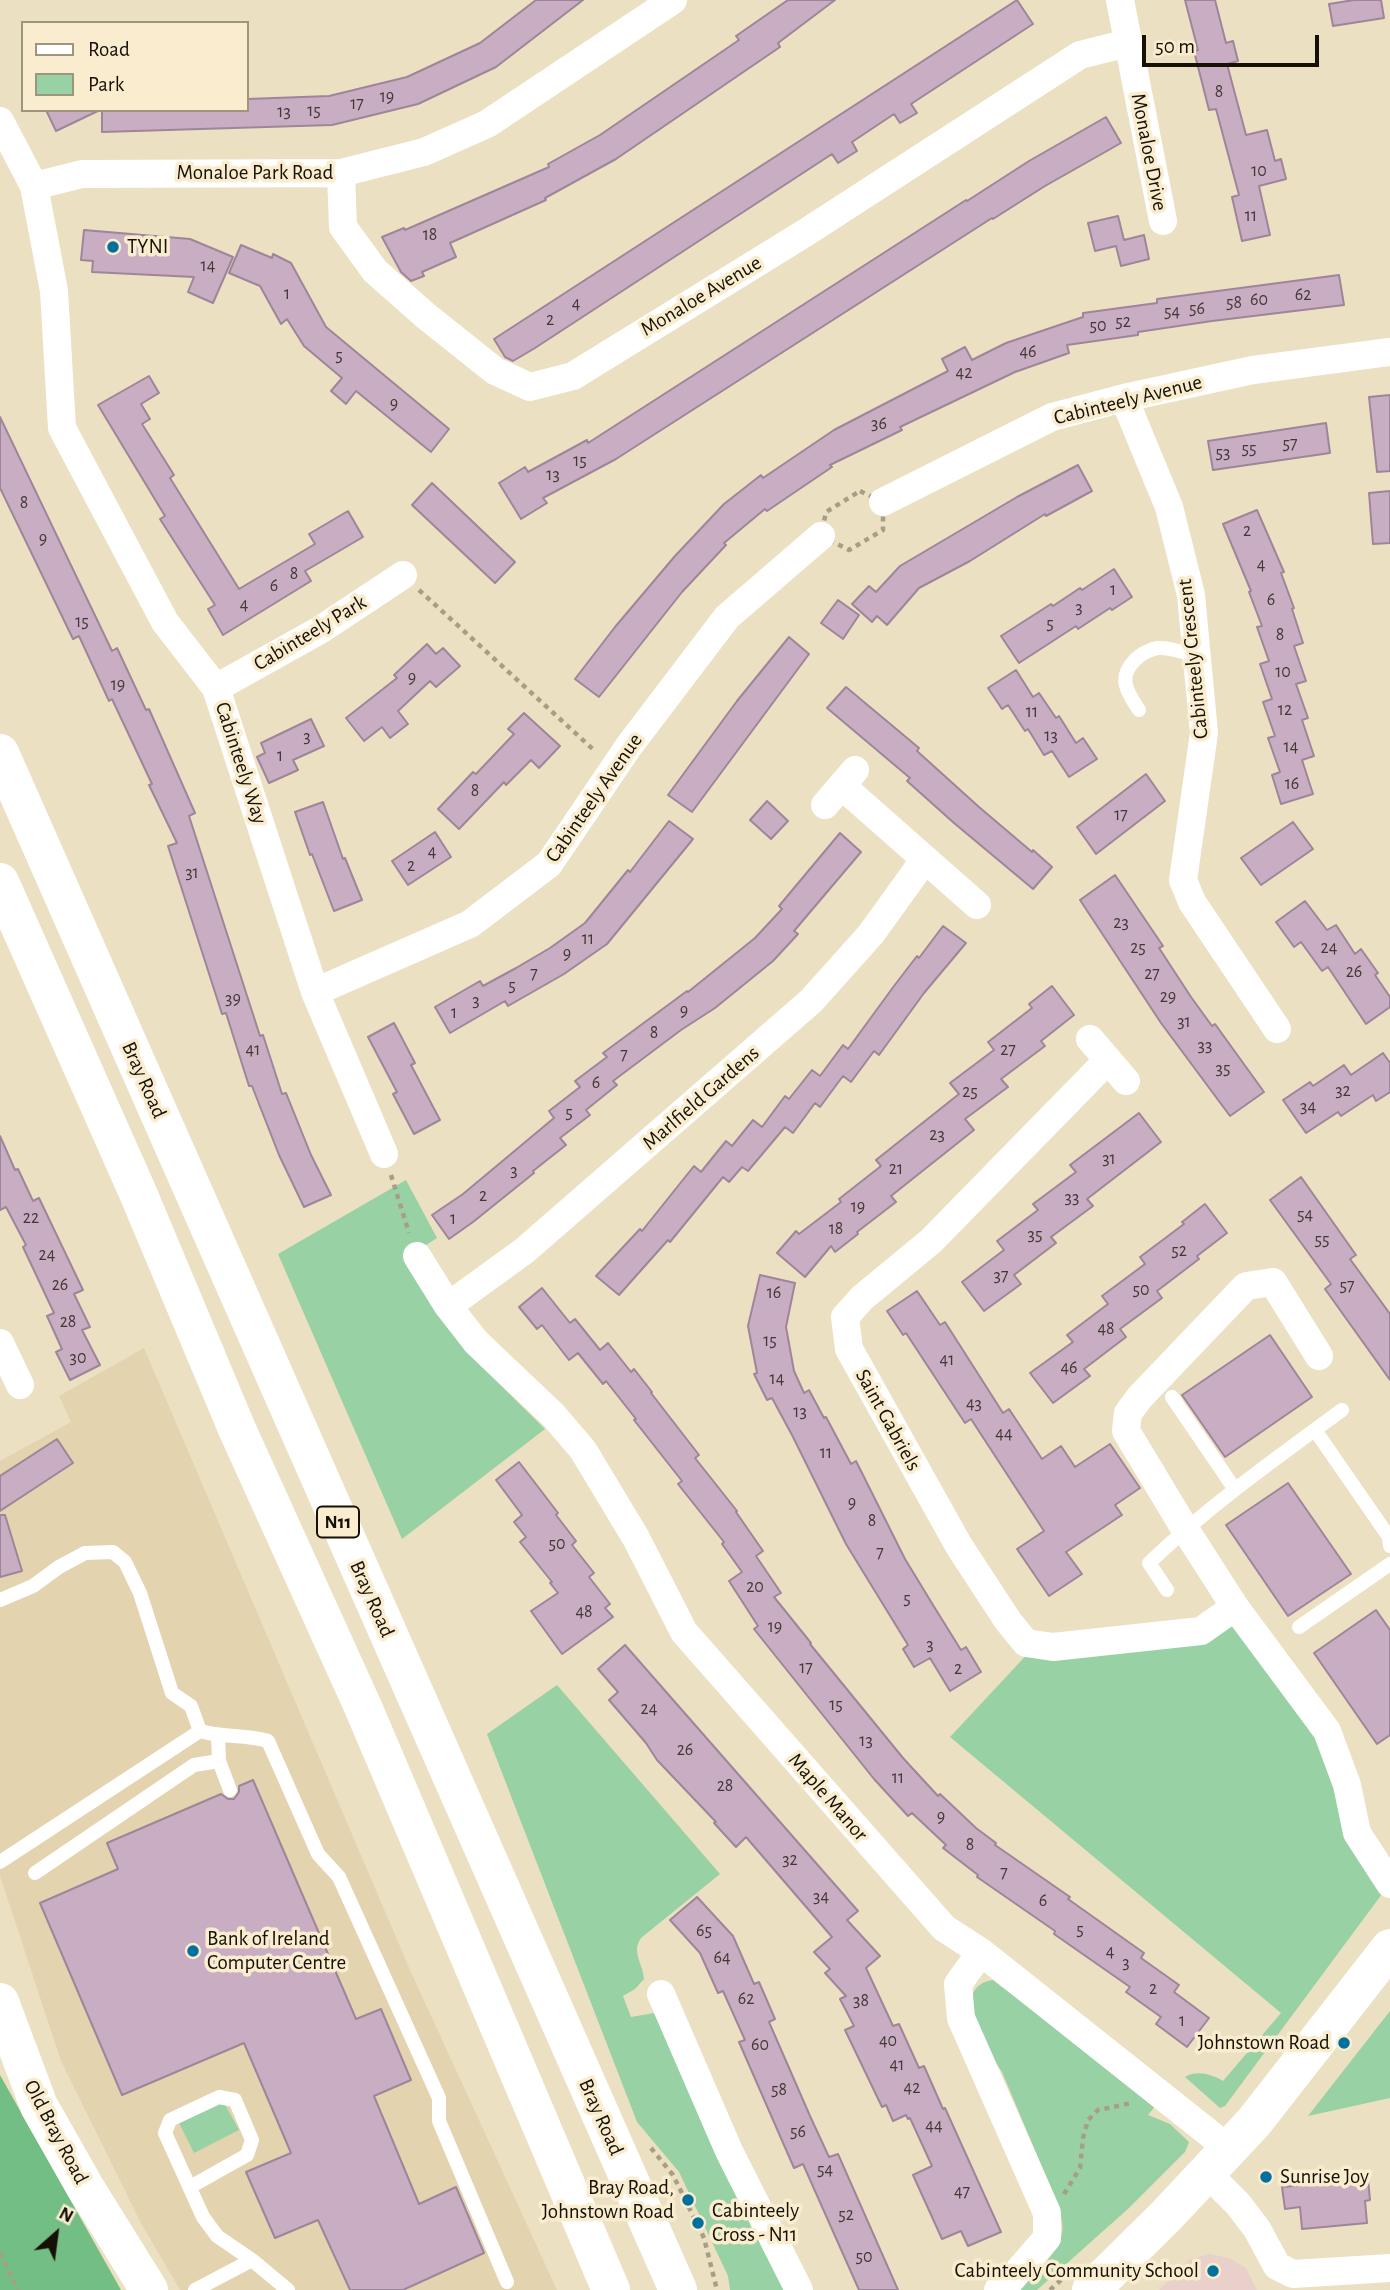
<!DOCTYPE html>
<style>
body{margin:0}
#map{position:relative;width:1390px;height:2290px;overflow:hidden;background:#ece0c2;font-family:"Alegreya Sans",sans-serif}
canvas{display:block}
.legend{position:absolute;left:21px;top:21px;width:228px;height:91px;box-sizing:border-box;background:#faedcf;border:2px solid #9e957f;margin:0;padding:9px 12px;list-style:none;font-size:21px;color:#151107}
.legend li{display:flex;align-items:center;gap:14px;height:35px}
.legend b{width:35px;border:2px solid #9e957f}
.north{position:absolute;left:21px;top:2199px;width:70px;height:70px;-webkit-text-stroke:5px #faedcf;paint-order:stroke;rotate:28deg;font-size:19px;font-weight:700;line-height:28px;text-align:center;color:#151107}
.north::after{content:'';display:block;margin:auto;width:24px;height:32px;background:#151107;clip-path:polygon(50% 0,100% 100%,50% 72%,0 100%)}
.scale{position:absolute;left:1142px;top:35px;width:177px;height:32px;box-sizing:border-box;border:4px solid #151107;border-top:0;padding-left:9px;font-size:21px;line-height:24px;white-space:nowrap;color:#151107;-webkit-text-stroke:5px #faedcf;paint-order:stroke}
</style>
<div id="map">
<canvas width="1390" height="2290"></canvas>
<ul class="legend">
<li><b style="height:9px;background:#fff"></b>Road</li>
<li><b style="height:19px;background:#98d1a4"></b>Park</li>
</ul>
<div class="north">N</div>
<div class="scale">50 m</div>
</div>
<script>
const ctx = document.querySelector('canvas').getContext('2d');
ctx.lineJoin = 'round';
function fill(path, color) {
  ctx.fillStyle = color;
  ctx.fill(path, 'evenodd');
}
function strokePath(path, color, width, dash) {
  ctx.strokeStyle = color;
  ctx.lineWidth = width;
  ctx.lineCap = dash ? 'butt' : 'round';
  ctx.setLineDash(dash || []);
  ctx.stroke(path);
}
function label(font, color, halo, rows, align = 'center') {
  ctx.font = font + ' "Alegreya Sans",sans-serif';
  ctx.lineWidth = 7;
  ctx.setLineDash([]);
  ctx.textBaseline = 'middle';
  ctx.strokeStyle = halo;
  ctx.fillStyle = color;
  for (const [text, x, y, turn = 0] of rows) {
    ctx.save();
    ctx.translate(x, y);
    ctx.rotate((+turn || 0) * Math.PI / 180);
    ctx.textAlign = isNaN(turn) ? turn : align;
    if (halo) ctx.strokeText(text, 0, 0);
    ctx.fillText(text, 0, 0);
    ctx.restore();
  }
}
fill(new Path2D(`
 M144 1348 410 1970 557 2290H180L141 2223 61 2061 0 1876V1461L71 1422 59 1396Z`), '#e3d3ae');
fill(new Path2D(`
 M1209 2254 1229 2258 1246 2268 1257 2290H1159L1190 2259Z`), '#ead0ca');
fill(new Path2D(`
 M406 1180 437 1238 409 1256 476 1361 545 1429 402 1539 278 1254Z
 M1236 1626 1328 1757 1382 1894 1225 2106 1220 2108 1185 2077C1197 2070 1211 2074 1223 2081L1281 2013 950 1737 1033 1648Z
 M557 1685 720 1874 641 1938C631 1952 643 1963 644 1979L635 1989 623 1996 631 2017 654 2013 790 2290H730L728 2276 679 2172 637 2122 487 1734Z
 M993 1980 1156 2105 1148 2115 1170 2124 1189 2142 1185 2152 1129 2208 1037 2290H1017C1033 2275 1058 2255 1062 2233 1064 2223 1060 2214 1058 2205L1002 2072 967 2019C970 2000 971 1983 993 1980Z
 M1390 2011V2098L1308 2116Z
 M223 2101 239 2130 194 2153 179 2123Z`), '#98d1a4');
fill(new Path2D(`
 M0 2075 121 2290H0Z`), '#72be84');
const building = new Path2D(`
 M536 0H583L496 67 418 104 332 125 102 132V110H247V99L329 96 407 77 480 43Z
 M788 0H835L778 43 780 47 616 159 545 198 546 200 450 243 456 257 422 272 424 276 411 281 401 272 382 237 404 228 405 230 549 167 548 164 600 135 739 40 736 36Z
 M1017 0 1033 24 911 104 917 113 900 123 894 114 852 142 857 151 838 163 832 154 535 348 513 361 505 357 494 339Z
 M1185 0H1215L1226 43 1233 41 1238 61 1227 64 1246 135 1267 130 1275 161 1281 159 1286 179 1259 186 1270 235 1242 241 1232 197 1239 195 1216 109 1209 110 1194 51 1198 50Z
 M1354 0H1381L1384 18 1333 26 1329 4Z
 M46 110H100L56 131Z
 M1106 117 1121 143 1045 186 993 219 992 218 616 459 543 498 547 503 521 519 499 483 525 467 528 472 587 440 588 443 966 200 967 201 1029 161Z
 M1118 216 1124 240 1144 235 1149 259 1121 266 1116 246 1095 251 1088 223Z
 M84 230 190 239 233 257 213 303 188 292 194 277 92 272 93 261 81 260Z
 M241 245 272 258 273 254 291 263 326 327 449 429 431 452 356 391 346 404 331 391 342 378 304 346 287 319 281 324 260 286 229 273Z
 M1339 275 1344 305 1212 321 1138 332V335L1067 345 1069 353 1015 372 900 427 902 430 830 465 832 467 767 511 765 509 724 543 726 545 682 592 599 697 575 679 615 627 675 556 724 504 761 475 763 478 834 430 948 371 942 359 965 347 972 360 1006 343 1083 317V313L1157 303V299Z
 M149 376 159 393 141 404 150 419 142 424 174 475 170 478 239 589 315 544 309 534 348 511 363 537 305 571 311 581 223 635 208 609 215 605 160 519 165 516 98 405Z
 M1390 395V471L1377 472 1369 397Z
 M0 417 112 651 117 648 146 710 149 709 195 813 189 816 260 1036 263 1035 282 1094 286 1093 311 1155 331 1195 304 1207 279 1155 252 1086H249L226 1013 222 1014 168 846 177 843 149 785 152 784 112 699 109 701 79 636 73 639 0 488Z
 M1326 423 1330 453 1213 470 1208 441Z
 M1078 465 1092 491 1046 516 1045 514 970 561 919 588 887 625 877 616 872 622 852 604 869 586 876 592 900 566 1017 497Z
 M432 483 515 562 495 583 412 505Z
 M1390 491V543L1373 544 1369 493Z
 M1257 510 1284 572 1281 573 1294 608 1292 609 1303 643 1294 646 1306 681 1296 684 1308 718 1302 720 1314 756 1302 760 1313 794 1281 804 1272 775 1280 772 1268 738 1275 736 1263 702 1272 699 1260 664 1269 661 1257 627 1262 626 1249 592 1251 591 1223 524Z
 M1114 569 1132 597 1112 610 1110 608 1078 629 1076 626 1019 663 1001 636 1051 604 1053 606 1080 588 1082 590Z
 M838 600 859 615 843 639 821 623Z
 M789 637 809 654 692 812 668 795 737 701Z
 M427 644 436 654 443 648 460 666 436 687 430 681 398 711 408 724 390 738 382 727 364 741 346 718 397 678 394 675Z
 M1016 670 1033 697 1039 693 1056 718 1059 716 1076 743 1083 738 1097 759 1069 777 1052 751 1044 755 1028 729 1025 731 1008 705 1002 709 988 688Z
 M846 687 919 748 917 751 979 807 1032 852 1033 850 1052 867 1033 889 954 823 907 781 910 778 827 708Z
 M524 713 560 746 539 768 531 760 506 785 504 782 459 829 438 809 473 772 476 774 514 734 508 729Z
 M311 719 324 746 293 760 298 770 269 783 257 757 265 753 261 743Z
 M1146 774 1165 801 1096 854 1077 827Z
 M767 801 788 821 771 839 750 820Z
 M323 802 343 859 345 858 362 900 334 911 312 854 310 855 295 812Z
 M669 821 693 839 607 944 564 974 508 1006 505 1001 450 1033 435 1007 480 981 483 986 516 968 550 948 585 923 628 870 630 872Z
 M1293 822 1313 849 1261 885 1241 858Z
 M435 832 451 857 408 885 392 861Z
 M840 833 861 852 794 931 798 934 773 961 715 1008 681 1030 613 1081 617 1085 586 1110 590 1115 560 1138 566 1145 533 1171 534 1173 473 1222 449 1239 432 1215 463 1194 554 1118 549 1111 580 1087 575 1081 607 1057 603 1053 687 991 688 992 755 938 782 909 779 906Z
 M1115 875 1163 946 1159 948 1191 997 1212 1026 1215 1024 1264 1092 1230 1116 1161 1023 1080 900Z
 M1305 901 1327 930 1336 925 1355 954 1361 949 1378 973 1375 975 1390 997V1007L1366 1024 1328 967 1322 971 1301 942 1294 947 1276 922Z
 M943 926 966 943 924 993 879 1055 874 1051 851 1082 843 1076 820 1107 815 1103 793 1133 785 1127 748 1171 742 1167 729 1182 723 1177 670 1242 668 1240 619 1295 596 1276 640 1229 642 1231 694 1166 701 1172 726 1141 732 1146 753 1120 762 1127 785 1096 789 1099 812 1070 820 1076 843 1045 848 1049 894 986 917 956 919 958Z
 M1052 986 1074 1015 1041 1041 1045 1046 1001 1079 1008 1087 965 1119 974 1130 891 1196 896 1202 857 1232 858 1234 835 1252 831 1246 805 1277 777 1253 796 1231 799 1234 841 1202 839 1199 881 1166 876 1160 959 1094 950 1083 994 1050 988 1042 1032 1008 1029 1004Z
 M394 1023 415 1063 411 1065 440 1120 414 1134 393 1094 397 1092 368 1037Z
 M1383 1053 1390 1063V1092L1376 1101 1373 1095 1341 1116 1338 1112 1306 1133 1283 1100 1310 1082 1313 1086 1344 1065 1351 1075Z
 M1139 1113 1161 1142 1087 1199 1093 1206 1051 1237 1056 1243 1014 1275 1021 1284 984 1311 962 1282 1004 1250 997 1241 1038 1210 1033 1204 1076 1172 1070 1165Z
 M0 1136 15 1170 18 1169 33 1201 39 1198 83 1290 74 1294 90 1327 82 1330 100 1365 70 1380 56 1352 62 1349 47 1316 54 1313 23 1247 26 1245 6 1207 0 1210Z
 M1301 1177 1356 1255 1350 1259 1390 1314V1380L1325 1289 1331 1284 1270 1200Z
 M1205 1204 1227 1233 1197 1256 1199 1259 1157 1291 1162 1298 1120 1329 1126 1337 1084 1369 1090 1376 1053 1403 1030 1373 1073 1342 1067 1335 1108 1304 1102 1296 1145 1264 1140 1257 1184 1224 1182 1222Z
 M760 1275 795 1283 786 1327 794 1371 804 1393 809 1390 824 1418 826 1417 851 1464 856 1461 905 1559 933 1605 961 1650 966 1647 981 1672 950 1691 930 1658 914 1667 903 1649 908 1645 846 1544 792 1435 772 1398 767 1400 754 1374 757 1373 748 1326Z
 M542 1288 570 1323 575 1319 600 1350 608 1343 631 1372 634 1369 652 1392 651 1393 699 1455 695 1458 737 1511 736 1512 763 1551 756 1556 781 1593 774 1597 811 1643 810 1644 903 1758 938 1796 940 1794 976 1828 996 1843 995 1845 1070 1897 1068 1899 1144 1953 1141 1958 1179 1985 1174 1992 1209 2018 1187 2047 1156 2024 1161 2017 1126 1992 1130 1987 1054 1934 1055 1931 977 1877 978 1875 943 1848 946 1845 912 1813 908 1816 874 1779 754 1629 758 1626 729 1581 742 1572 722 1544 724 1542 678 1484 682 1481 634 1420 636 1419 606 1381 603 1384 578 1353 569 1360 542 1325 537 1329 519 1307Z
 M917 1291 940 1325 945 1322 1003 1413 1009 1409 1042 1459 1061 1446 1075 1467 1110 1444 1140 1488 1115 1505 1122 1515 1066 1552 1082 1574 1049 1596 1017 1549 1044 1531 971 1419 965 1423 906 1333 903 1335 887 1311Z
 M1270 1335 1312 1397 1225 1457 1182 1395Z
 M57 1439 73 1463 0 1511V1476Z
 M519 1462 558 1513 556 1515 576 1541 572 1545 594 1573 589 1577 610 1604 605 1608 613 1617 562 1654 531 1611 558 1593 550 1583 552 1582 520 1542 526 1537 514 1522 522 1515 496 1480Z
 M1288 1483 1351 1574 1288 1616 1226 1525Z
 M0 1515H5L22 1571 0 1577Z
 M1376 1610 1390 1630V1735L1377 1744 1314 1653Z
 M625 1645 858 1911 847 1920 880 1956 866 1968 893 2026 899 2024 919 2068 924 2066 943 2109 945 2108 1001 2232 968 2246 961 2231 942 2239 913 2175 932 2166 910 2118 908 2119 906 2115 893 2121 886 2105 882 2107 845 2030 854 2026 840 1999 846 1996 825 1973 830 1969 814 1952 832 1937 746 1837 736 1847 714 1823 716 1822 657 1760 646 1743 609 1700 618 1692 598 1669Z
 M253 1780 356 2019 381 2009 411 2080 374 2096 419 2204 456 2187 484 2253 403 2290H350L318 2220 275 2238 246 2172 291 2153 244 2043 122 2095 40 1903 118 1869 107 1843 221 1794 228 1799H234L239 1792V1786Z
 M697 1897 733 1936 754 1984 759 1982 775 2019 769 2022 810 2116 829 2157 838 2154 898 2290H859L803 2164 794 2168 739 2042 745 2040 723 1991 718 1993 700 1953 670 1920Z
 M1368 2179 1370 2200 1365 2201 1367 2223 1302 2229 1300 2207 1285 2209 1282 2187Z`);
fill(building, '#c9aec3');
strokePath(building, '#9f8599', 2);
strokePath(new Path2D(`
 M860 491 883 502V530L849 550 821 536 826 512Z
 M419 590 596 752
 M391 1175 409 1233
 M651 2148 673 2175 704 2238 717 2290
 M1064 2194 1080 2168 1083 2138 1088 2120 1098 2110 1132 2103
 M0 2253 18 2290
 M1050 2290 1062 2279`), '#a89e87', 4.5, [5, 5]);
strokePath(new Path2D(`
 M1139 710C1128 693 1117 679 1134 661 1139 655 1150 649 1158 648 1170 647 1185 653 1197 656
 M1172 1397 1234 1488
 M1315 1430 1389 1537 1390 1546
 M1167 1590 1149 1563C1209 1506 1275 1459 1342 1410
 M0 1600 33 1586 59 1567 85 1553 113 1552 125 1562 140 1593 172 1693 191 1706 200 1731
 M1299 1627 1390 1564
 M218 1736 219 1761 230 1790
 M0 1862 200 1731C223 1738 245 1734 268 1741L318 1854 339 1877 439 2098V2121L507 2282
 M35 1873 194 1765 219 1761
 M190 2187 247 2155 252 2140 235 2100 219 2097 170 2120 165 2133 203 2217 217 2236 252 2260 288 2290
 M195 2290 252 2260`), '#fff', 14);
strokePath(new Path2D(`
 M1120 0 1163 221
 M0 121 34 186 54 291 62 428 165 622 216 688 315 992 384 1154
 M341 173 343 227 375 271 426 316 495 371 530 387 573 376 805 233 1080 55 1128 43
 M34 186 82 174 341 173 424 152 487 124 673 0
 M1124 398 1169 507 1191 595 1204 733 1183 880 1192 902 1277 1029
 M883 502 1052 417 1124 398 1253 370 1390 352
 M216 688 320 630 403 575
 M842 786 977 905
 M825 805 855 770
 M315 992 470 924 549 864 629 746 727 617 821 536
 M1090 1039 1126 1081
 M1108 1060 931 1241 862 1298 845 1317 849 1349 959 1546 1008 1621 1026 1643 1053 1647 1201 1631 1235 1607
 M417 1256 448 1306 476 1342 554 1416 583 1450 636 1538 684 1632 944 1928 981 1952 1229 2149
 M448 1306 524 1251 811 1001 871 934 925 859
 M0 1343 20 1385
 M1319 1356 1273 1282 1246 1286 1140 1397 1128 1413 1126 1431 1185 1529 1235 1607 1327 1731 1347 1785 1357 1833 1390 1884
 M981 1952 958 1984 961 2018 1047 2213V2238L1008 2283 998 2290
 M661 1994 729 2151 799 2290
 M1207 2173 1238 2204 1257 2229 1277 2266 1293 2274 1390 2268`), '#fff', 28);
strokePath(new Path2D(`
 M0 2002 39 2106 85 2187 149 2290
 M1091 2290 1166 2216 1254 2122 1390 1948`), '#fff', 38);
strokePath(new Path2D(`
 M0 753 678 2290
 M0 882 138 1193 237 1429 363 1707 611 2290`), '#fff', 38);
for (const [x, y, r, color] of [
 [113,247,7,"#01709c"],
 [193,1951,7,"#01709c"],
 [1344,2043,7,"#01709c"],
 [1266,2177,7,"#01709c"],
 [688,2200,7,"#01709c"],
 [698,2223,7,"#01709c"],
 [1213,2271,7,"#01709c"]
]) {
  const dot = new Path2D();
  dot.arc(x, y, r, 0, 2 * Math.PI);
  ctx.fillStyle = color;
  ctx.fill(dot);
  strokePath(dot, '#faedcf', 2.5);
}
label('18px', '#423836', null, [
 ["8",1219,92],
 ["19",387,97],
 ["17",357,104],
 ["15",314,111],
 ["13",284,112],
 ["10",1259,171],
 ["11",1251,216],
 ["18",430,235],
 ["14",208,266],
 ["1",287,294],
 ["62",1303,295],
 ["60",1259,300],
 ["58",1234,303],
 ["4",576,304],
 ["56",1197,309],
 ["54",1172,312],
 ["2",550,320],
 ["52",1123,322],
 ["50",1098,326],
 ["46",1028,352],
 ["5",339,356],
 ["42",964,373],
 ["9",394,404],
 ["36",879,424],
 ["57",1290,444],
 ["55",1249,449],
 ["53",1223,453],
 ["15",580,461],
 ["13",553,475],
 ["8",24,503],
 ["2",1247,531],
 ["9",43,539],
 ["4",1261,565],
 ["8",294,574],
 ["6",274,586],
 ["1",1113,590],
 ["6",1271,600],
 ["4",244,605],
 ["3",1079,608],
 ["15",82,622],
 ["5",1050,624],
 ["8",1280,635],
 ["10",1283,672],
 ["9",412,678],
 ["19",118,685],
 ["12",1285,710],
 ["11",1032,712],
 ["13",1051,736],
 ["3",307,737],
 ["14",1291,747],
 ["1",280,756],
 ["16",1292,784],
 ["8",475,791],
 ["17",1121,815],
 ["4",432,852],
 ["2",411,866],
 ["31",192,873],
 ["23",1121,923],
 ["11",588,939],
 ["25",1138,948],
 ["24",1329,948],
 ["9",567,954],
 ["26",1354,972],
 ["7",534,974],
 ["27",1152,974],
 ["5",512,986],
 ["29",1168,997],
 ["39",233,999],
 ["3",476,1001],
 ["9",684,1011],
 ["1",454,1013],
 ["31",1184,1022],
 ["8",654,1033],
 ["33",1205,1046],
 ["41",253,1050],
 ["27",1008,1050],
 ["7",624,1055],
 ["35",1223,1069],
 ["6",596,1083],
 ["32",1343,1091],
 ["25",970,1092],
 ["34",1308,1107],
 ["5",569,1113],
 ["23",937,1135],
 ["31",1109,1159],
 ["21",896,1169],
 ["3",514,1171],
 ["2",483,1196],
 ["33",1072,1198],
 ["19",858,1207],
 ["54",1305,1215],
 ["22",31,1218],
 ["1",453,1219],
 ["18",836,1229],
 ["35",1035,1235],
 ["55",1322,1240],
 ["52",1179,1251],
 ["24",47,1255],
 ["37",1001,1276],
 ["26",60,1285],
 ["57",1347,1286],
 ["50",1141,1290],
 ["16",774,1293],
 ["28",68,1322],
 ["48",1106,1329],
 ["15",770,1341],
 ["30",78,1358],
 ["41",947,1360],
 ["46",1069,1368],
 ["14",777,1379],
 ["43",974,1404],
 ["13",800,1412],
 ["44",1004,1434],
 ["11",826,1453],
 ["9",852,1503],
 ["8",872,1521],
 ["50",557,1544],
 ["7",880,1553],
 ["20",755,1587],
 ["5",907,1599],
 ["48",584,1612],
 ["19",775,1627],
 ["3",930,1645],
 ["17",806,1668],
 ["2",958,1669],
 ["15",836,1705],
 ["24",649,1709],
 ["13",866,1741],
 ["26",685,1750],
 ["11",898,1778],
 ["28",725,1786],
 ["9",941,1817],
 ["8",970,1845],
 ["32",790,1860],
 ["7",1004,1873],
 ["34",821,1897],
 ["6",1043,1901],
 ["5",1080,1930],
 ["65",704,1931],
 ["4",1110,1952],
 ["64",722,1958],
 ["3",1126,1963],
 ["2",1153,1989],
 ["62",746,1999],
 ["38",861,2001],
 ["1",1182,2021],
 ["40",888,2041],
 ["60",760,2045],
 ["41",897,2065],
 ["42",912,2088],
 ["58",779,2090],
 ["44",934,2126],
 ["56",798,2132],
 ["54",825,2170],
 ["47",962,2192],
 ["52",846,2215],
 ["50",864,2257]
]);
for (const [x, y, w] of [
 [338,1522,42]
]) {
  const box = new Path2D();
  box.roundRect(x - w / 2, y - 15.5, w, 31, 5);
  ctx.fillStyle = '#faedcf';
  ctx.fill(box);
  strokePath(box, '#151107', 2);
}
label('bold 19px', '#151107', null, [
 ["N11",338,1522]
]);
label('21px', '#151107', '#faedcf', [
 ["Monaloe Drive",1149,152,79],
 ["Monaloe Park Road",255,173],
 ["Monaloe Avenue",701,296,-31],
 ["Cabinteely Avenue",1128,400,-14],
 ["Cabinteely Park",310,633,-31],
 ["Cabinteely Crescent",1193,659,-96],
 ["Cabinteely Way",241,763,72],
 ["Cabinteely Avenue",594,798,-55],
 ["Bray Road",144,1080,66],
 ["Marlfield Gardens",701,1098,-41],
 ["Saint Gabriels",888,1420,61],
 ["Bray Road",372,1599,66],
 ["Maple Manor",828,1797,49],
 ["Bray Road",601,2117,66],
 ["Old Bray Road",56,2132,62]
]);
label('21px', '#151107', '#faedcf', [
 ["TYNI",127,247],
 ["Bank of Ireland",207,1939],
 ["Computer Centre",207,1963],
 ["Johnstown Road",1330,2043,"right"],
 ["Sunrise Joy",1280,2177],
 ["Bray Road,",674,2188,"right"],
 ["Johnstown Road",674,2212,"right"],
 ["Cabinteely",712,2211],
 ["Cross - N11",712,2235],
 ["Cabinteely Community School",1199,2271,"right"]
], 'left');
</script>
